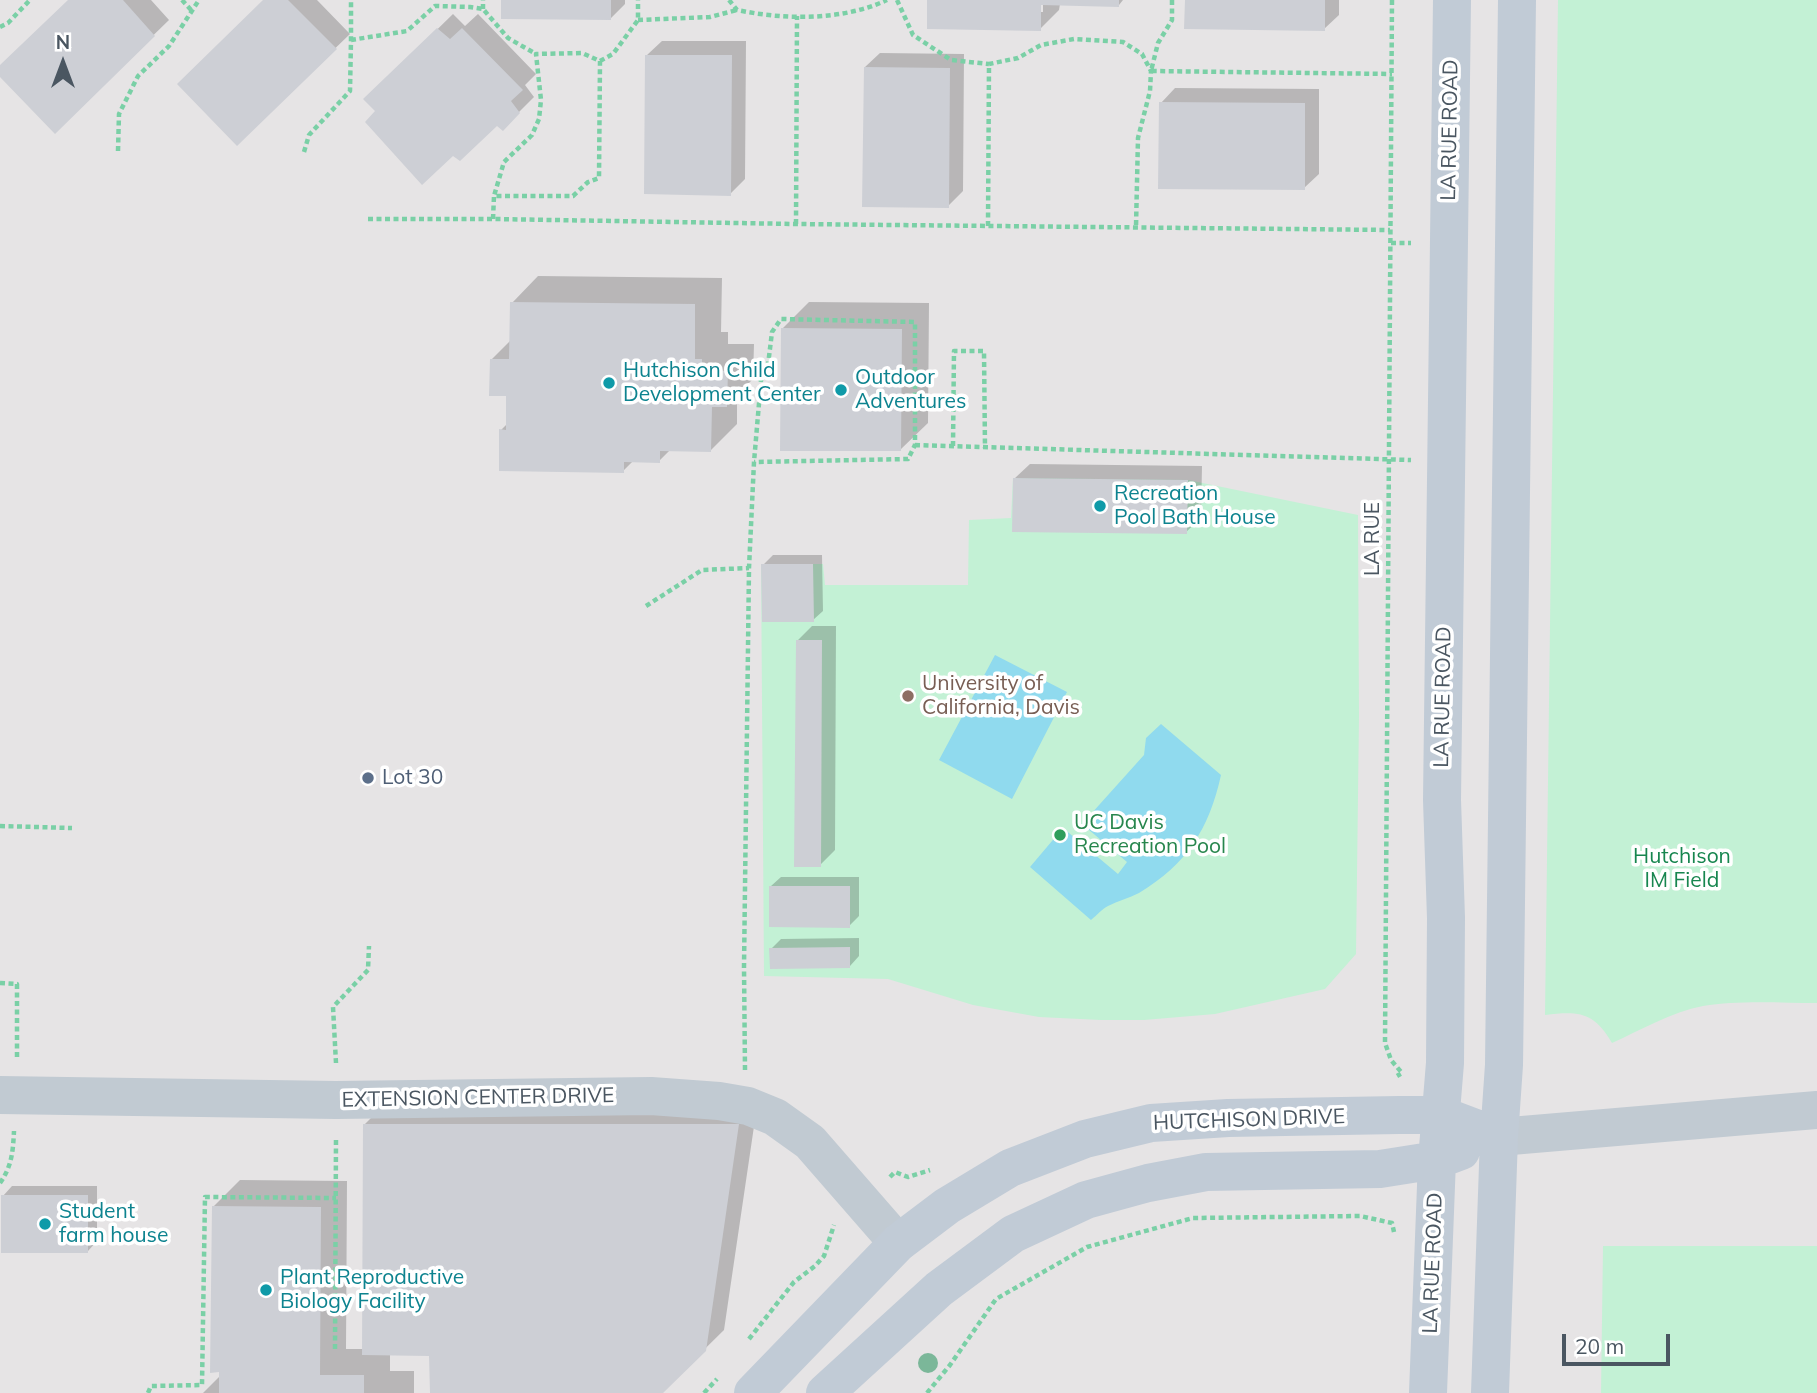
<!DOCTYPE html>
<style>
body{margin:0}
#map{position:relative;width:1817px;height:1393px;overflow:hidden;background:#f5f3f3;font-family:Mulish,sans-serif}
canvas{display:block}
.north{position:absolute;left:28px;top:28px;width:70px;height:70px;-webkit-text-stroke:5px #fff;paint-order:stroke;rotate:0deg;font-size:19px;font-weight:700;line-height:28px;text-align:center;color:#4a5661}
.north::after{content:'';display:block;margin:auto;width:24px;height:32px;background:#4a5661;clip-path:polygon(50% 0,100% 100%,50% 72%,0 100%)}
.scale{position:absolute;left:1562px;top:1334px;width:108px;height:32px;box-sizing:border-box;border:4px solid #4a5661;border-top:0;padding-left:9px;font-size:21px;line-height:24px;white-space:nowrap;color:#4a5661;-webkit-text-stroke:5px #fff;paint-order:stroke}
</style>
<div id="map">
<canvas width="1817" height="1393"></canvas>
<div class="north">N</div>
<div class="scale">20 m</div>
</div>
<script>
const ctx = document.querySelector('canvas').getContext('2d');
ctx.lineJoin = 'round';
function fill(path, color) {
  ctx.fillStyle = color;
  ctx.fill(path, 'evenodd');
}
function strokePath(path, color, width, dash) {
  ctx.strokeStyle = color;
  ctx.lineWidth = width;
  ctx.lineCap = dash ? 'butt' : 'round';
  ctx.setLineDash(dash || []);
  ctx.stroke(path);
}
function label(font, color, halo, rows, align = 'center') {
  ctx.font = font + ' Mulish,sans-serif';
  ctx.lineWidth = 7;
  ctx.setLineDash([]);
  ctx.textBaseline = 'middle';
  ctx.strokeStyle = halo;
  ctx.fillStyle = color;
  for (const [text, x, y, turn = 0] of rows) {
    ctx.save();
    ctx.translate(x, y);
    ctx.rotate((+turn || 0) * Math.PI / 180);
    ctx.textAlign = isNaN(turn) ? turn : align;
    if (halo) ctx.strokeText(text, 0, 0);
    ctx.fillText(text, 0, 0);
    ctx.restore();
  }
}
fill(new Path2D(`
 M0 0H1817V1393H0Z`), '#e6e4e5');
fill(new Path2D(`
 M1558 0H1817V1003C1782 1003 1737 1000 1703 1006 1671 1012 1641 1030 1612 1043 1594 1012 1579 1011 1545 1015Z
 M1013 478 1188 480 1358 515 1359 716 1356 954 1325 989 1215 1014 1144 1020H1101L1039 1017 973 1005 888 979 764 976 761 564H823L825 585H968L969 520 1011 518Z
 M1603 1246H1817V1393H1601Z`), '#c3f1d5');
fill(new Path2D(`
 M995 655 1067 692 1012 799 939 760Z
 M1161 724 1221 775C1209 829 1187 864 1139 893 1129 898 1118 901 1108 906 1102 909 1097 915 1091 920L1030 867 1063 828 1118 874 1127 862 1082 824 1144 755 1146 738Z`), '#90daee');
fill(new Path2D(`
 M70 0H151L169 20 55 131 0 74V68Z
 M265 0H317L350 34 237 143Z
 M503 0H625V4L610 19Z
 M929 0H1040L1039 12H1043V0H1123L1119 5 1060 4 1059 10 1040 29Z
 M1186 0H1339V15L1324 29Z
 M453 14 465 26 478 14 536 74 525 85 534 97 503 128 496 123 378 111 366 99Z
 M662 41H746L745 179 730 194 647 55Z
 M880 53 964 54 963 191 948 206 865 67Z
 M1175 88 1319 89V174L1304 188 1161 103Z
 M538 276 722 278 721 332H728V344H754L753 379 737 395V424L710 451 670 450 659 461 634 460 623 471 501 430 508 423V394L492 359 511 340 512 303Z
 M809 302 929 303 928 423 901 449 782 329Z
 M1030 464 1202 466 1201 518 1186 532 1015 478Z
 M773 555H822L823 611 813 620 763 565Z
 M812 626H836L835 850 820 865 797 641Z
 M781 877H859V916L849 926 771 886Z
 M859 938V956L850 966 771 949 781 939Z
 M384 1105 757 1106 724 1330 660 1393H431V1354H390V1371H414V1393H203L221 1375 213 1207 240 1180 347 1181 346 1349H364L365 1124Z
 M12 1186H97V1241L88 1251 3 1196Z`), '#0003');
fill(new Path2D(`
 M68 0H123L155 36 55 134 0 77V65Z
 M263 0H288L337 49 237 146 177 84Z
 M501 0H611V20L501 19Z
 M927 0H1119V7L1041 5V31L927 29Z
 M1185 0H1325V31L1184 29Z
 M437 28 450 39 462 28 523 90 511 101 520 113 503 131 497 126 460 161 453 156 422 185 365 122 375 111 363 99Z
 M645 55H732L731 196 644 194Z
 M864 67 950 68 949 208 862 207Z
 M1159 102 1305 103V190L1158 189Z
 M510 302 695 304V359H702V370L728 371 727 407H712L711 452 660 451V463L624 462V473L499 471V429L506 430V396H489L490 359H509Z
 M781 328 902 329 901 451H780Z
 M1013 478 1188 480 1187 534 1012 532Z
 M761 564H813L814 622H762Z
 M796 640H822L821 867H794Z
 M769 886H850V928L769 927Z
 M850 947V968L770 969 769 948Z
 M363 1124H739L706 1351 663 1393H430L429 1356 362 1355Z
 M1 1195H88V1253H1Z
 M212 1206 321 1207 320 1375H364V1393H219V1372L210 1373Z`), '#cdcfd5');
strokePath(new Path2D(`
 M182 0 192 11
 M729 0 737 10C785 20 842 21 887 0
 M897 0 913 35 951 60 989 64
 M1172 0V20L1158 43 1151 71 1392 74
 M1392 0 1385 1043 1391 1060 1402 1073 1397 1076
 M483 9V0
 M638 20 710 17 737 10
 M0 27 8 23 30 0
 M351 40 407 31 435 6 470 7 483 9 508 38 536 54
 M600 61 613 54 638 20V0
 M118 151 119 114 138 76 169 46 199 0
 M304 152 309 135 350 91 351 40V0
 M368 219H493L796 224 1390 230
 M493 219 494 196H573L588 182 599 178 600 61 582 53 536 54 541 100 539 119 532 135 504 162 494 196
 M796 224 797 16
 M988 226 989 64 1018 58 1041 45 1074 39 1123 42 1142 54 1151 71 1150 91 1138 138 1136 227
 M1391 243H1411
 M915 445 1411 460
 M953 446 954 351H984L985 448
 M646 606 702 570 749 568
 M0 826 72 828
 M0 983 17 984V1060
 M336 1063 333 1007 368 970 369 946
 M745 1070 744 967 749 568 754 462 761 380 768 365 772 332 781 319 915 322V445L908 459 754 462
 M890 1177 895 1172 908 1177 930 1170
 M0 1183C12 1166 13 1151 14 1131
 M749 1339 794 1282 815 1266 824 1256 834 1225
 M335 1349 336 1138
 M148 1393 151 1386 202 1385 205 1197 336 1198
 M704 1393 717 1379
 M927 1393 950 1365 996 1299 1087 1247 1193 1218 1360 1216 1392 1223 1394 1232`), '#7ad0a6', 4.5, [5, 3.5]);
strokePath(new Path2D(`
 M0 1095 336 1100 651 1096 719 1101 748 1106 775 1117 810 1142 898 1243
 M1499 1137 1817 1110`), '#c1cad2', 38);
strokePath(new Path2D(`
 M753 1393 898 1243 947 1206 1010 1168 1085 1139 1151 1123 1228 1118 1399 1115H1441L1499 1137
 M825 1393 939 1289 1013 1234 1086 1200 1148 1183 1206 1172 1380 1169 1437 1160 1461 1151
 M1428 1393 1437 1160 1445 1063 1446 918 1442 800 1452 0
 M1490 1393 1499 1137 1504 1065 1517 0`), '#c1cbd6', 38);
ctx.fillStyle = '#7bb799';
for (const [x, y] of [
 [928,1363]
]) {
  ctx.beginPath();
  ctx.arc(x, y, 10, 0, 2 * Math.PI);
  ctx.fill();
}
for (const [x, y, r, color] of [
 [609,383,7,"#0f9aa8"],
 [841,390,7,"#0f9aa8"],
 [1100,506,7,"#0f9aa8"],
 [908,696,7,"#8d6e63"],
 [368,778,7,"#5c6f8a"],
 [1060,835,7,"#2e9e5b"],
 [45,1224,7,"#0f9aa8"],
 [266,1290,7,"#0f9aa8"]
]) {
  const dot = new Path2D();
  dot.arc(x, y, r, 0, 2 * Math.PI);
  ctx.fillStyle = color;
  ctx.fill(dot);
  strokePath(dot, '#fff', 2.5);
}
label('21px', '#4a5661', '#fff', [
 ["LA RUE ROAD",1450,130,-89],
 ["LA RUE",1373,539,-90],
 ["LA RUE ROAD",1443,697,-89],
 ["EXTENSION CENTER DRIVE",478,1098,-1],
 ["HUTCHISON DRIVE",1249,1120,-2],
 ["LA RUE ROAD",1433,1263,-88]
]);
label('21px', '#0d838f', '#fff', [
 ["Hutchison Child",623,371],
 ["Development Center",623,395],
 ["Outdoor",855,378],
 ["Adventures",855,402],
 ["Recreation",1114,494],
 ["Pool Bath House",1114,518],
 ["Student",59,1212],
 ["farm house",59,1236],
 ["Plant Reproductive",280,1278],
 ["Biology Facility",280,1302]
], 'left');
label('21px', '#785e54', '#fff', [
 ["University of",922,684],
 ["California, Davis",922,708]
], 'left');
label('21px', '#4e5e75', '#fff', [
 ["Lot 30",382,778]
], 'left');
label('21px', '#27864d', '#fff', [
 ["UC Davis",1074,823],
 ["Recreation Pool",1074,847]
], 'left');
label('21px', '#17864f', '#fff', [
 ["Hutchison",1682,857],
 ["IM Field",1682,881]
]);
</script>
